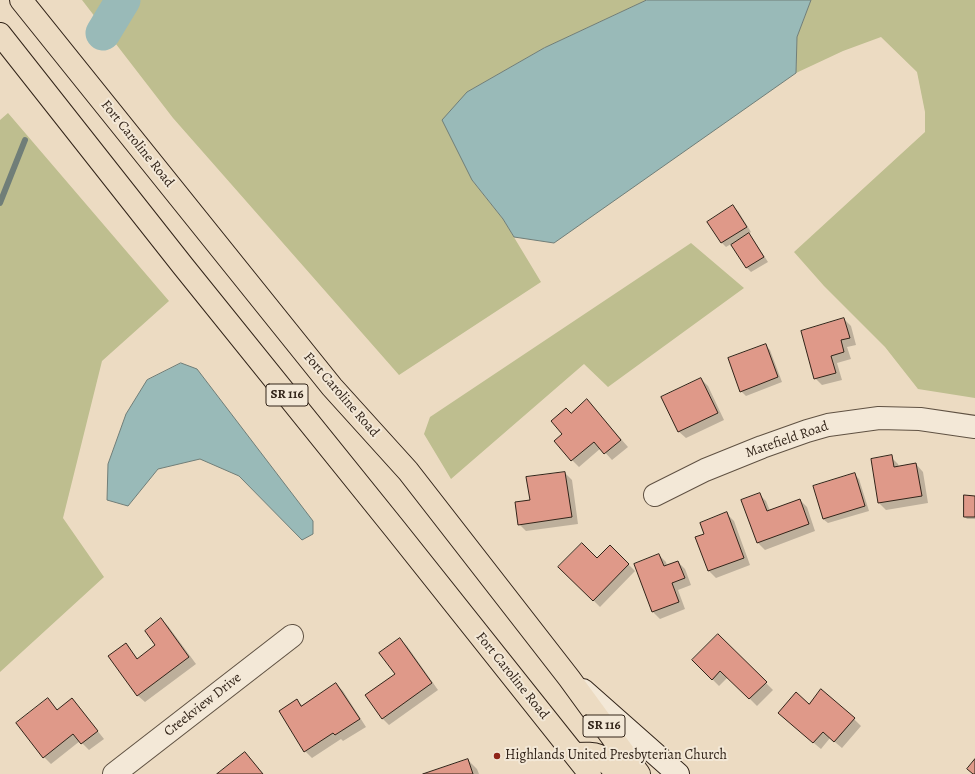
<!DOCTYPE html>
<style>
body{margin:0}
canvas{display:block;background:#ecdbc2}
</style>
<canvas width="975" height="774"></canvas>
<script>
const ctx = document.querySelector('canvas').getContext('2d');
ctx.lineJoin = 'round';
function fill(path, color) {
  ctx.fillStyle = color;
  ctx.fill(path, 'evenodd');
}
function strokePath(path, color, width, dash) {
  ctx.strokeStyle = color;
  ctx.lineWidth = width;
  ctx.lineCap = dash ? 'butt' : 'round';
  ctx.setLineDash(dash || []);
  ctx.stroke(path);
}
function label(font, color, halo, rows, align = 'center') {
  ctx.font = font + ' Alegreya,serif';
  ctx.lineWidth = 4;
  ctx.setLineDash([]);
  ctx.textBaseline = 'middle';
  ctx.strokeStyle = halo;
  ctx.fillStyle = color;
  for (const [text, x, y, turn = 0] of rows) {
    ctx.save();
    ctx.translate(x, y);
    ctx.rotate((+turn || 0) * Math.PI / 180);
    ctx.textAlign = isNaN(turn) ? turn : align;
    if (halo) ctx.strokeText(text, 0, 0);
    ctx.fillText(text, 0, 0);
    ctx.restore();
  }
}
fill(new Path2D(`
 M82 0H647L544 48 467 92 472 180 503 219 541 282 399 375 173 118Z
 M811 0H975V398L918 389 885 347 824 286 794 252 925 132V112L917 72 881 37 843 51 796 73 797 37Z
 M8 113 169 301 102 361 63 518 104 577 0 672V120Z
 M691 243 744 288 608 387 584 364 451 479 424 434 430 417Z`), '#bebe8f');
const water = new Path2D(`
 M647 0H811L797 37 796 73 554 243 514 237 503 219 472 180 442 120 467 92 544 48Z
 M181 363 197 369 313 521V534L302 540 239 476 200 459 158 469 128 506 107 500 108 464 126 414 147 380Z`);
fill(water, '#99bab8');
strokePath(water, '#707e78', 1);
fill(new Path2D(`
 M733 207 738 211 751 232 748 234 753 239 768 262 751 272 747 268 731 244 726 247 722 243 709 222Z
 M844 319 851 326 856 345 847 347 851 359 837 363 842 380 822 385 815 378Z
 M765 345 770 350 782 382 746 396 741 391Z
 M701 379 708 386 724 420 686 438 678 431Z
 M587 400 628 447 612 460 601 448 579 467 572 460 563 434 571 414Z
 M891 457 898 464 899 467 916 464 923 472 928 503 886 510 879 503Z
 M565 473 572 480 578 524 526 531 519 524 531 501Z
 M855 475 859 479 869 511 828 523 823 519Z
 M759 494 766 501 770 511 800 500 807 507 815 531 765 550 758 543Z
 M975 497V519H967L965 517Z
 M727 514 734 521 750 565 716 578 709 571 705 534Z
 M610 546 635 571 600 607 560 567 597 559Z
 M659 555 666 562 667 566 678 562 685 569 691 585 678 590 685 609 660 619 653 612 635 564Z
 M161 619 168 626 196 664 145 702 137 695 126 644 138 659 157 646Z
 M718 635 773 690 757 706 728 677 719 686 693 660Z
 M400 639 407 646 438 690 389 725 382 718 396 674Z
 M336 684 343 691 366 727 343 741 341 739 312 758 305 751 297 701 303 706Z
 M48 699 58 710 78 706 104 739 89 750 80 741 51 764 44 757Z
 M809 705 854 719 861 726 842 748 830 738 821 749 786 720Z
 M245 753 263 774H219Z
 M468 760 477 769 479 774H426Z`), '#0003');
strokePath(new Path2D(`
 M0 203 25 140`), '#707e78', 6);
strokePath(new Path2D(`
 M103 33 123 0`), '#99bab8', 35);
const building = new Path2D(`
 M733 205 747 227 721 243 707 222Z
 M749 233 764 257 746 268 731 245Z
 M844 318 850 338 841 340 844 352 831 356 836 373 814 379 801 331Z
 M766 344 778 377 740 392 728 358Z
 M701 378 718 413 678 432 661 397Z
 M587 399 621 440 604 454 594 442 571 461 554 441 562 434 551 421 566 408 571 413Z
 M892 455 894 467 916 463 922 496 878 503 871 459Z
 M565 472 572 517 518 525 515 502 530 500 526 477Z
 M855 473 865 506 823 519 813 486Z
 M760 493 767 511 800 499 809 524 757 543 741 500Z
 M964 495 975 496V517H964Z
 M727 512 744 558 708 571 695 537 704 534 700 523Z
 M582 543 597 558 610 545 629 564 593 601 558 567Z
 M659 554 664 566 678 561 685 578 672 583 679 602 652 612 634 564Z
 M161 618 189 657 137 696 108 656 126 643 137 659 155 645 145 631Z
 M718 634 767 682 749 699 720 671 712 680 692 660Z
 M400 638 432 683 382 719 365 695 395 674 379 653Z
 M336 683 360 719 335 735 333 733 304 752 279 711 297 699 301 706Z
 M821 689 855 718 834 742 823 732 813 743 778 713 796 692 809 704Z
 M48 698 57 710 72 698 98 731 81 744 73 734 43 758 16 723Z
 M245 752 263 774H217Z
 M468 759 473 774H423Z
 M975 759V774H973L967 769Z`);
fill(building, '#df9989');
strokePath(building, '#322419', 1);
const street = new Path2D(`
 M655 495 705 470 762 447 807 431 828 425 879 418 920 419 975 427
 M114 774 292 636`);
const secondary = new Path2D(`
 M583 690 678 774`);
const primary = new Path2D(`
 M21 0 332 387 408 471 569 678 639 774
 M0 34 183 266 395 529 590 774
 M575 754C602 753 600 754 617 774`);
strokePath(street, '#605243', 24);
strokePath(secondary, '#322419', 24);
strokePath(primary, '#322419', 24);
strokePath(street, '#f3e8d7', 22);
strokePath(secondary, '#f3e8d7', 22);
strokePath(primary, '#ecdbc2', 22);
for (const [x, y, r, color] of [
 [497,756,4,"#8f2418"]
]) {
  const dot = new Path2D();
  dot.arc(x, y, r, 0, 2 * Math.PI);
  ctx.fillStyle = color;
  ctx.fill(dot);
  strokePath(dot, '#f3e8d7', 1.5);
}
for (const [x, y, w] of [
 [287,395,42],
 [604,726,42]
]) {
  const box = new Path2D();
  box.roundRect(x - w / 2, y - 11, w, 22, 3);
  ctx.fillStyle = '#f3e8d7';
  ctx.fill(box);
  strokePath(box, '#322419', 1);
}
label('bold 13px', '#322419', null, [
 ["SR 116",287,395],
 ["SR 116",604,726]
]);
label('14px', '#322419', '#f3e8d7', [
 ["Fort Caroline Road",137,144,51],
 ["Fort Caroline Road",341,395,49],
 ["Matefield Road",787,440,-19],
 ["Fort Caroline Road",512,676,51],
 ["Creekview Drive",203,705,-38]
]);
label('14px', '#322419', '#f3e8d7', [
 ["Highlands United Presbyterian Church",505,756]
], 'left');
</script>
